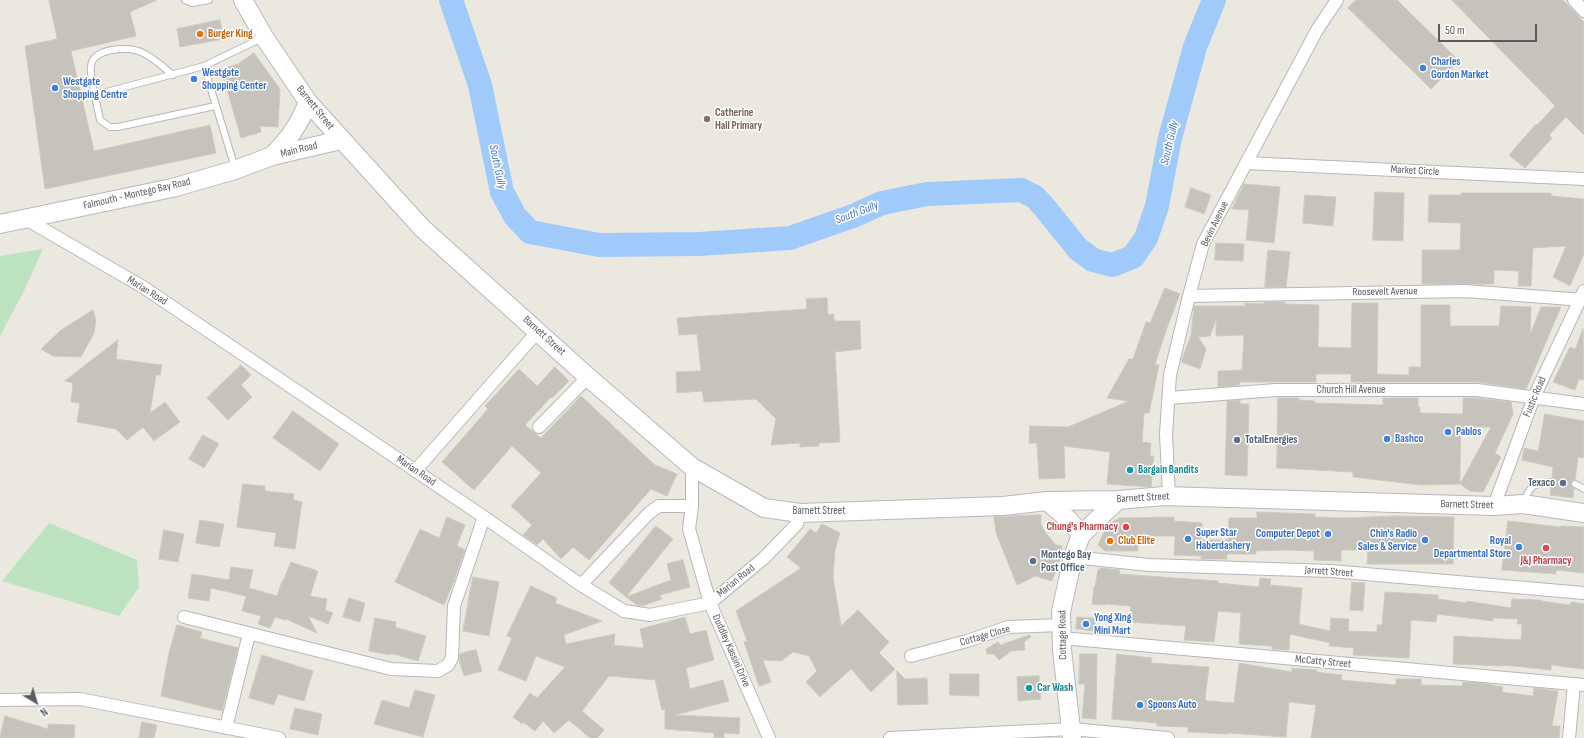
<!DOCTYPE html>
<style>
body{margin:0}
#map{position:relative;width:1584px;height:738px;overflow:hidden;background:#ebe9df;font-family:"Sofia Sans Condensed",sans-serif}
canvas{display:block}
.north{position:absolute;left:16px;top:682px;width:40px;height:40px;-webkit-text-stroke:3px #fff;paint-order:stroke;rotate:142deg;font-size:11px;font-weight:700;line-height:16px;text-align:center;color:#585b60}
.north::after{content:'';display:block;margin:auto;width:14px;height:18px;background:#585b60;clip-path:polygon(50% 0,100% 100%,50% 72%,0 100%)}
.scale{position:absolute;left:1438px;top:24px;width:99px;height:18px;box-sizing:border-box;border:2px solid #585b60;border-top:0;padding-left:5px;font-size:12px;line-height:14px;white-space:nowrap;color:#585b60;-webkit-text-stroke:3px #fff;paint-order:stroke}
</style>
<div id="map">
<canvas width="1584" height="738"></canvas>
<div class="north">N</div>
<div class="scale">50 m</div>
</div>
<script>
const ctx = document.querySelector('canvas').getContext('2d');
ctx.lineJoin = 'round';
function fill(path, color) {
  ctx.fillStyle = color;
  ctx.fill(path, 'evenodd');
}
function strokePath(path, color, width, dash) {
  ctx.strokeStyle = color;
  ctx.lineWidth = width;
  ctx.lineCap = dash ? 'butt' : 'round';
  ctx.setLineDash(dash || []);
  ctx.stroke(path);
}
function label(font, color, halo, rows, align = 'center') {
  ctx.font = font + ' "Sofia Sans Condensed",sans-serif';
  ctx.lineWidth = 3;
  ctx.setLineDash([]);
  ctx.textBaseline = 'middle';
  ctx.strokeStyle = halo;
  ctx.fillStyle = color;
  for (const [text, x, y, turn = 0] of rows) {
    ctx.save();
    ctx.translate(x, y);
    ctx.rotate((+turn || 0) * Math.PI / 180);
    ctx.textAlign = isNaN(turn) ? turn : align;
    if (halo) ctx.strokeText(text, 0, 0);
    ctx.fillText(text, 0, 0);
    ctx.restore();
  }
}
fill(new Path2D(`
 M43 249 23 293 0 336V256Z
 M49 523 137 560 139 587 119 616 2 581Z`), '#bce2c0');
strokePath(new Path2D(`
 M451 0 480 85 502 192 515 216 530 232 599 245 699 244 790 238 853 216 882 203 927 194 1021 190 1035 197 1045 208 1078 249 1093 260 1112 265 1133 257 1146 238 1157 206 1170 138 1195 47 1214 0`), '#a0cafa', 24);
const building = new Path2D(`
 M49 0H157L130 12 136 36 71 51 94 151 210 125 216 153 45 189 25 46 57 39Z
 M1356 0H1397L1459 61 1431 89 1348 8Z
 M1452 0H1563L1584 22V135L1566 117 1549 135 1552 138 1525 168 1509 155 1536 124 1537 125 1555 106Z
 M220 20 224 39 180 47 177 29Z
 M254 53 280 89 278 127 260 126 261 132 241 138 221 69 238 64Z
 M1244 184 1280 187 1274 243 1246 240 1249 210 1232 209Z
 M1191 188 1211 195 1204 214 1185 207Z
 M1375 192 1404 193 1403 241 1373 240Z
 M1461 193H1551V196L1584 199V254L1570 286 1553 277 1566 246 1533 248 1531 286H1518L1519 271 1494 270V284H1422V250H1460L1461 223 1428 222 1429 195H1461Z
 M1305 195 1336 197 1333 226 1303 223Z
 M1216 243 1244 244 1243 261 1215 260Z
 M1268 250 1290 252 1286 287H1265Z
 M1165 288 1180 294 1168 325 1155 364 1159 365 1149 413H1144L1142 442 1151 443 1150 456H1154L1151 487 1107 484 1110 452 1064 446 1065 478 1039 479 1037 443H1029L1030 426 1068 427 1129 401 1107 398 1129 359H1133L1146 322 1150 323Z
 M827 298 828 315 834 314V321H860L861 349 835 352 840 442 819 443V446L800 447V443L771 445 776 419 756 399 704 402 702 391 677 393 676 372 701 371 697 334 679 335 677 318 807 309 806 299Z
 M1264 302H1285V304L1319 305 1318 347 1351 348 1352 303H1378L1377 374 1409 375V367H1421V305H1450V326H1499L1501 306 1531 307 1530 335 1541 307H1561L1526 389 1477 382H1351V374H1316V382H1239L1240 385 1218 387V371L1242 370 1244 335 1216 336V319L1210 336 1198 337 1206 349 1200 369 1181 362 1191 335 1194 306H1245V303L1264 304Z
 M93 310 96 320 94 333 81 357 53 356 41 349 60 331Z
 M1583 329 1584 380 1579 379 1575 390 1553 382 1570 347 1575 349Z
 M118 340 116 359 162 365 160 375H156L150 413 165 402 180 422 154 441 143 427 127 440 116 429 77 422 80 403 71 402 73 383 65 381Z
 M241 365 251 375 241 385 252 397 228 420 207 398Z
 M555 367 569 381 552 398 551 397 525 425 541 438 581 396 655 465 677 474 667 496 651 489 589 560 573 547 561 559 543 539 537 545 523 535 532 525 511 506 541 473 512 446 474 490 442 462 488 409 485 406 519 369 537 386Z
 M1278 398H1299V400L1315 401V403L1383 405V398H1418V407H1420V413L1463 414V398H1477L1511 402 1513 414 1495 453 1501 457 1483 492 1470 491 1460 484 1421 485 1353 477V472L1277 468ZM1461 427H1491L1460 484Z
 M1240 400V404H1249L1247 476 1225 475 1227 401Z
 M293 411 339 444 320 471 273 438Z
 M1545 414 1584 421V458L1578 457 1575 480H1572L1571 484 1574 489 1573 498 1550 495 1551 487 1554 485 1555 482 1554 479 1552 478 1553 467 1522 460 1524 448 1538 451Z
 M203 435 219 444 204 468 189 459Z
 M243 484 265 486V491L294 494 293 500 302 502 295 549 274 546 276 533 237 527Z
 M1257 512 1315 514V517L1342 518 1397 516 1454 517 1453 564H1367L1368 550H1341V561L1314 560V551L1285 550 1256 551V554H1227V559H1201V556L1174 555 1175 536H1143V538H1138V551H1105L1098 545 1107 525 1119 518 1174 517V521L1202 523 1201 540H1228L1229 518H1257Z
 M1041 515V524L1045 532 1056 545 1062 546 1061 556 1052 581 1035 576 1017 585 996 533 994 517Z
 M447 517 465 525 457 546 465 550 454 581 444 605 395 582 420 529 439 538Z
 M200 520 224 524 219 547 196 543Z
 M1508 521 1561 527V526L1584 527V573L1556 570V574L1502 570Z
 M822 524 840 533 835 550 833 577 841 626 858 610 889 642 879 653 895 669 871 692 851 669 820 697 806 682 817 671 809 656 793 652 781 661 763 660 771 682 759 686 744 642 747 641 736 611 801 568 787 557 810 529 816 533Z
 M656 526 673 539 626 597 609 583Z
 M164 530 184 534 178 562 159 559Z
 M683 560 690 587 660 595 662 599 642 606 637 605 626 597 671 580 667 564Z
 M291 562 318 571 310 596 327 599 325 610 333 613 328 624 308 616 317 633 286 619 285 620 275 617 270 628 258 624 261 616 242 611 246 596 211 588 209 601 188 598 192 574 229 580 231 567 253 570 249 588 277 596 282 581H283Z
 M1102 568 1120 570 1119 574 1218 581V583L1259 587 1260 578 1271 579 1270 585 1302 588 1299 624 1330 631 1331 618 1349 619 1348 631 1377 632V625H1382L1385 592 1438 595V599L1467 603V601L1511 608 1512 599 1541 600V601L1570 605 1571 602 1584 604V669L1551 665V670L1503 665V666L1453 664 1454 636 1521 640 1522 624H1517L1518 619 1493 618V621L1437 614 1436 622 1411 620 1409 658 1353 655 1354 648 1329 646 1330 643 1290 634 1289 650 1272 649V646L1239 644 1241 613 1218 611 1214 642 1184 640 1186 626 1129 622 1131 606 1105 604V605L1092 604 1094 587H1095L1098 570Z
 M473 577 499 582 489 636 463 631Z
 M1352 582 1365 583 1363 611 1350 610Z
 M531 586 557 598 555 603 602 621 564 635 566 644 615 634 614 645 644 648 640 629 685 617 690 634 706 630 714 660 686 668 690 689 723 680 729 701 675 715 740 718 739 734 724 733V738H714V733L665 729V709L662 710 655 680 609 676 582 711 604 730 597 738H590L569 720 554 733 543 721 535 731 523 722 522 724 513 717 530 693 537 698 565 667 536 656 526 681 498 670 512 638 507 636Z
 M349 598 365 603 360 622 343 617Z
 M1077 617 1096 618 1095 631 1076 629Z
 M375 618 396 622 395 627 426 636 418 661 390 653V655L369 651Z
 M177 625 202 632 200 638 238 648 222 711 161 696 169 653Z
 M1030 635 1031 637 1024 642 1025 650 1011 651 999 660 994 654H987L986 649 998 642 1000 645Z
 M476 650 482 671 464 676 459 660 460 654Z
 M1080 654H1097L1096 719 1082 718 1085 684H1079Z
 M1117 654 1152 658 1151 663 1209 667 1205 699 1207 701 1234 703 1239 663 1292 672V668L1317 670 1316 672 1342 675 1341 680 1396 685V679H1421V685L1462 686 1463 682 1482 683 1503 687 1502 692 1533 696 1534 688 1558 691 1552 726H1560L1559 738H1311L1316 705 1289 702 1286 737 1228 733 1227 734 1188 732V727L1157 726V723L1112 719Z
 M262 655 313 671 304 701 278 694 274 705 249 698Z
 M897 671 905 679 927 678 928 704 898 705Z
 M950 674H979V696L950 695Z
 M1039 676 1041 699 1018 701 1017 677Z
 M415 690 435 695 423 737 374 724 382 700 409 708Z
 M295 708 322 714 318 735 290 729Z
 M5 716 48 729V724L75 725 74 738H0Z
 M142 722 157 725 154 738H139Z`);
fill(building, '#c6c3bd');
strokePath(building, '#cfcbbe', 1);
const service = new Path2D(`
 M185 0 192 3 209 0
 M204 66 235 168
 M173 75C163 67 153 57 141 52 128 46 93 48 91 66 89 76 98 108 100 120L110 127H118L215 106
 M95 95 204 66 262 38
 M1575 484 1584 489
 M1523 503C1530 486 1533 483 1551 482`);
const minor = new Path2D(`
 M1574 0 1584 11
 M1246 163 1584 179
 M24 218 143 287 484 517 581 585 624 611 650 615 710 603 764 558 797 524 800 513
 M1189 296 1465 291 1584 300
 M1169 398 1276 390H1477L1584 404
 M539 427 588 377
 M692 467V506L689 529 710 603 769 738
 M415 471 538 331
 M1169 496 1166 434 1170 375 1189 296 1203 244 1317 30 1337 0
 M1494 506 1534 397 1584 291
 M1073 557 1149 565 1331 571 1584 593
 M581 585 649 513 659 506H692
 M184 617 391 669 438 671 448 665 452 658 454 606 484 517
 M1062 638 1584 685
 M911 656 967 641 1008 627 1061 625
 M0 700 80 699 279 738
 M226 728 249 634
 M890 738 1072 729 1168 738
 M1569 738 1574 684`);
const secondary = new Path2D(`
 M243 0 264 37 308 102 422 228 588 377 692 467 764 508 800 513 1003 506 1047 501 1118 500 1164 496 1494 506 1523 504 1584 513
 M272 156C289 139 299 125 308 102
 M0 224 172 188 235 170 272 156 341 140
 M1047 501 1068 519 1081 535
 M1072 738 1062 650 1061 612 1073 557 1081 535 1118 500`);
strokePath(service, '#b5b7bc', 8);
strokePath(minor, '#b5b7bc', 14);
strokePath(secondary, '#b5b8be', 20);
strokePath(service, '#fff', 6);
strokePath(minor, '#fff', 12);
strokePath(secondary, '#fff', 18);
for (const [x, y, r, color] of [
 [200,34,4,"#e8710a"],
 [1423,68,4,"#3f7fe0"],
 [194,79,4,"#3f7fe0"],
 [55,88,4,"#3f7fe0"],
 [707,119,4,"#8d6e63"],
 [1448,432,4,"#3f7fe0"],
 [1387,439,4,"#3f7fe0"],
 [1237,440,4,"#5c6f8a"],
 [1130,470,4,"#0f9aa8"],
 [1563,483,4,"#5c6f8a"],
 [1126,527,4,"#e0444e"],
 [1328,534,4,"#3f7fe0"],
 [1188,539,4,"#3f7fe0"],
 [1425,540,4,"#3f7fe0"],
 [1110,541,4,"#e8710a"],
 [1519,547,4,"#3f7fe0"],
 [1546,548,4,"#e0444e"],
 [1033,561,4,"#5c6f8a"],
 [1086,624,4,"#3f7fe0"],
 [1029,688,4,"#0f9aa8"],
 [1140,705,4,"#3f7fe0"]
]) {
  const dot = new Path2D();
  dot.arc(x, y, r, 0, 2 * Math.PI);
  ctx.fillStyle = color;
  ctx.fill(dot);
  strokePath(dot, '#fff', 1.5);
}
label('bold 11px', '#c56008', '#fff', [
 ["Burger King",208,34],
 ["Club Elite",1118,541]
], 'left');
label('bold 11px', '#366cbe', '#fff', [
 ["Charles",1431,62],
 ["Gordon Market",1431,75],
 ["Westgate",202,73],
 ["Shopping Center",202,86],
 ["Westgate",63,82],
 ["Shopping Centre",63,95],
 ["Pablos",1456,432],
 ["Bashco",1395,439],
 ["Super Star",1196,533],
 ["Haberdashery",1196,546],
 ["Computer Depot",1320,534,"right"],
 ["Chin's Radio",1417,534,"right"],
 ["Sales & Service",1417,547,"right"],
 ["Royal",1511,541,"right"],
 ["Departmental Store",1511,554,"right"],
 ["Yong Xing",1094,618],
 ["Mini Mart",1094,631],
 ["Spoons Auto",1148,705]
], 'left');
label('11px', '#585b60', '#fff', [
 ["Barnett Street",315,108,51],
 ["Main Road",299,150,-14],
 ["Market Circle",1415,171,3],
 ["Falmouth - Montego Bay Road",137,194,-13],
 ["Bevin Avenue",1215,224,-64],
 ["Marian Road",147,291,32],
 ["Roosevelt Avenue",1385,292,-1],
 ["Barnett Street",544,336,42],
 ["Church Hill Avenue",1351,390],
 ["Fustic Road",1535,397,-67],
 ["Marian Road",416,471,34],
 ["Barnett Street",1143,498,-3],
 ["Barnett Street",1467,505,1],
 ["Barnett Street",819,511],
 ["Jarrett Street",1329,572,4],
 ["Marian Road",736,581,-39],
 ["Cottage Road",1063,635,-91],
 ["Cottage Close",985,636,-16],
 ["Duddley Kassini Drive",731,651,66],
 ["McCatty Street",1323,662,5]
]);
label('bold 11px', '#785e54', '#fff', [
 ["Catherine",715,113],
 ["Hall Primary",715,126]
], 'left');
label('bold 11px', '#4e5e75', '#fff', [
 ["TotalEnergies",1245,440],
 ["Texaco",1555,483,"right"],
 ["Montego Bay",1041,555],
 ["Post Office",1041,568]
], 'left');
label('bold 11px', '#0d838f', '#fff', [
 ["Bargain Bandits",1138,470],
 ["Car Wash",1037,688]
], 'left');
label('bold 11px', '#be3a42', '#fff', [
 ["Chung's Pharmacy",1118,527],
 ["J&J Pharmacy",1546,561,"center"]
], 'right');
label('italic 12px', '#4573bb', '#fff', [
 ["South Gully",1170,143,-77],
 ["South Gully",497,167,78],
 ["South Gully",857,213,-21]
]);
</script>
